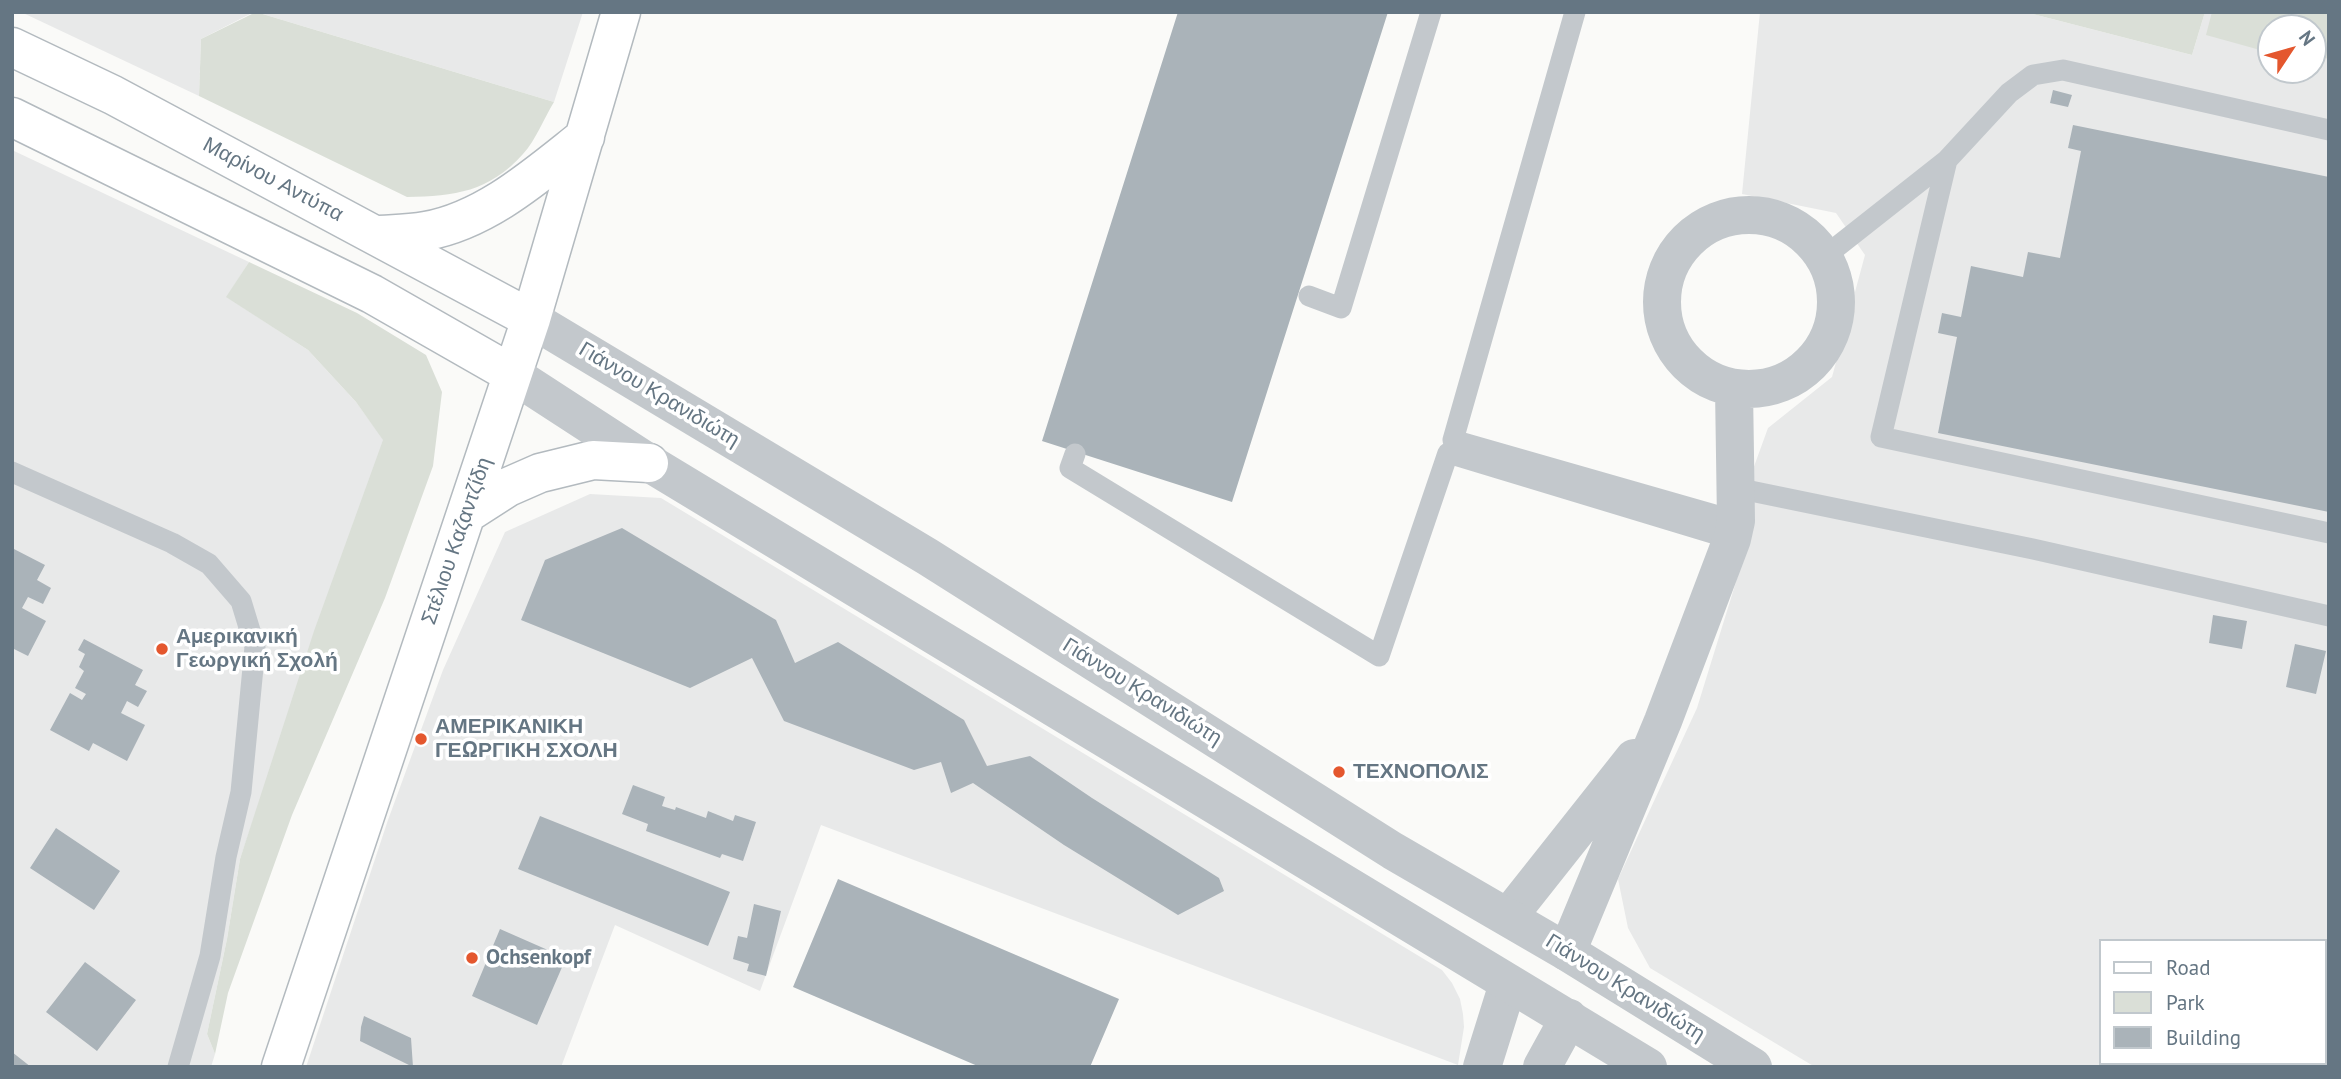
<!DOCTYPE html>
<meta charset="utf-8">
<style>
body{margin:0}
#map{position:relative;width:2341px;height:1079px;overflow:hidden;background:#fafaf8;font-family:"PT Sans",sans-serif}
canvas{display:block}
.frame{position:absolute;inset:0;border:14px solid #657683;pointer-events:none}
.legend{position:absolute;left:2099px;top:939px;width:228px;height:126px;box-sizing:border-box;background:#fff;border:2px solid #c1c8cd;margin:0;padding:9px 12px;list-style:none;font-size:21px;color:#657683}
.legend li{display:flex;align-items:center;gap:14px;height:35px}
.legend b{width:35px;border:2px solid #c1c8cd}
.north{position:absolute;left:2257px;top:14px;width:70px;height:70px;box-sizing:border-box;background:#fff;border:2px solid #c1c8cd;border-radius:50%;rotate:54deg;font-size:19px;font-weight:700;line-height:28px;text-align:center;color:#657683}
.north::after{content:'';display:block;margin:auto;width:24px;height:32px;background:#e4572e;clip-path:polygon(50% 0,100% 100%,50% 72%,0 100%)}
</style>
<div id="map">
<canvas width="2341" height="1079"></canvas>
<div class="frame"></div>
<ul class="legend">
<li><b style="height:9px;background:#fff"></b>Road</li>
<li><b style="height:19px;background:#dadfd7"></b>Park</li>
<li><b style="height:19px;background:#aab3b9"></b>Building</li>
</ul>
<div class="north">N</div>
</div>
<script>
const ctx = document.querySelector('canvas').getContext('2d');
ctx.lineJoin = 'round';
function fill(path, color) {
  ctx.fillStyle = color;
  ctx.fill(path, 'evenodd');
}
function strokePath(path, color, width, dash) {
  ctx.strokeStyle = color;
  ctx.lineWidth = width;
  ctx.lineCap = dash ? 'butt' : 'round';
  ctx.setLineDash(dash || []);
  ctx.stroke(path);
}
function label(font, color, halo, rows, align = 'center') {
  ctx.font = font + ' "PT Sans",sans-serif';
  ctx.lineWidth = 7;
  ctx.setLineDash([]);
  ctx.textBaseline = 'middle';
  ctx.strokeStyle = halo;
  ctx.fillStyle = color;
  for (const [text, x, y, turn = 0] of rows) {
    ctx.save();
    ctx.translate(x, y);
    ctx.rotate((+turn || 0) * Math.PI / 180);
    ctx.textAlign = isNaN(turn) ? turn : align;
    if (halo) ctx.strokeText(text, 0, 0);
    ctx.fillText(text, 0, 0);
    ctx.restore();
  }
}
fill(new Path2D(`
 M21 12H254L201 39 199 96Z
 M256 12H583L554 102Z
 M1760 12H2025L2192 55 2205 12H2329V1067H1815L1650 968 1628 928 1618 879 1697 708 1744 556 1752 472 1768 428 1832 377 1865 255 1836 213 1742 194ZM2271 28H2313V70H2271ZM2101 941H2325V1063H2101Z
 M12 150 249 262 227 297 308 350 356 402 384 440 240 859 227 939 207 1034 215 1054 211 1067H12Z
 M590 494 661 498 1442 970 1452 983 1460 999 1463 1014 1464 1027 1458 1065 821 825 760 991 615 925 561 1067H306L388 820 443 670 505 532Z`), '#e8e9e9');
fill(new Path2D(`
 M256 12 554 102C544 118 536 140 523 154 489 192 455 196 407 197L199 96 201 39Z
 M2025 12H2205L2192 55Z
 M2212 12H2290L2286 28H2271V53L2206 35Z
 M2299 12H2329V59L2313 55V28H2296Z
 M249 262 357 313 426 355 442 392 433 466 385 598 292 815 228 993 215 1054 207 1034 227 939 240 859 314 631 383 440 356 402 308 350 226 297Z`), '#dadfd7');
fill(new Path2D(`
 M1178 12H1388L1232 502 1042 441Z
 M2053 90 2072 95 2068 107 2050 103Z
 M2073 125 2329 177V512L1938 433 1957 337 1938 333 1942 313 1961 317 1971 266 2023 277 2028 252 2060 258 2081 151 2068 148Z
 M622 528 776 620 795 663 838 642 964 720 987 766 1030 756 1092 798 1219 878 1224 891 1178 915 1064 845 973 783 951 793 941 762 914 770 784 721 752 658 690 688 521 620 545 560Z
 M12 548 45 565 37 580 51 588 43 604 28 597 22 608 46 621 28 656 12 648Z
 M2213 615 2247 621 2242 649 2209 643Z
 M84 639 143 670 135 685 147 691 138 707 127 701 121 713 145 725 127 761 93 743 89 751 50 730 70 693 82 700 86 694 75 688 84 671 79 667 85 654 78 650Z
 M2295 644 2326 651 2316 694 2286 687Z
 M633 785 665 797 662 806 675 810 676 807 706 818 708 811 733 821 735 815 756 822 743 861 722 854 720 858 646 831 648 824 622 814Z
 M540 816 730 892 708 946 518 869Z
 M56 828 120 871 94 910 30 868Z
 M838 879 1119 999 1090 1067H980L793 987Z
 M754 904 781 911 766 976 747 971 749 964 733 959 738 936 747 938Z
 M500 929 566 958 537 1025 472 996Z
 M85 962 136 1000 97 1051 46 1012Z
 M364 1016 411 1038 413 1067 360 1041 361 1027Z
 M12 1052 31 1067H12Z`), '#aab3b9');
const secondary = new Path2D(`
 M12 47 113 95 531 319
 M12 117 372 294 512 374
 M377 235C393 234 410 234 426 231 487 220 538 174 585 137
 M466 514 508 487 540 473 593 460 649 463
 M281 1067 531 319 621 12`);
strokePath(secondary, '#b3babf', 41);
strokePath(new Path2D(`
 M1575 12 1453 440 1736 521
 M1947 160 1881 437 2329 533
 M1824 257 1947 160 2009 93 2033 75 2063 70 2329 130
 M1309 296 1341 308 1431 12
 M1075 454 1070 468 1379 656 1448 453 1732 539
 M12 472 172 543 209 564 241 601 255 647 241 792 226 857 210 956 178 1067
 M1736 488 2033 549 2329 616`), '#c3c8cc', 21);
strokePath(new Path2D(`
 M1662 302a87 87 0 1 1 174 0a87 87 0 1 1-174 0Z
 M1508 917 1634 758
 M1567 952 1663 721 1732 539 1736 521 1734 389
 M1482 1067 1508 984
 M1542 1067 1569 1018`), '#c3c8cc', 38);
strokePath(new Path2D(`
 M531 319 928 557 1393 851 1567 952 1753 1067
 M512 374 649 463 1648 1067`), '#c3c8cc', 38);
strokePath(secondary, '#fff', 38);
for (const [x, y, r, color] of [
 [162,649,7,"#e4572e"],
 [421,739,7,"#e4572e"],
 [1339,772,7,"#e4572e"],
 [472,958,7,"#e4572e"]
]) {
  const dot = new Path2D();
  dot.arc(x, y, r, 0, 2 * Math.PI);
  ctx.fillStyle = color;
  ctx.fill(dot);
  strokePath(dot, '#fff', 2.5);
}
label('21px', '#657683', '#fff', [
 ["Μαρίνου Αντύπα",273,180,28],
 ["Γιάννου Κρανιδιώτη",659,395,31],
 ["Στέλιου Καζαντζίδη",457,541,-71],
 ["Γιάννου Κρανιδιώτη",1142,692,32],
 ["Γιάννου Κρανιδιώτη",1625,988,32]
]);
label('bold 21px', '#657683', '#fff', [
 ["Αμερικανική",176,637],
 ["Γεωργική Σχολή",176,661],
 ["ΑΜΕΡΙΚΑΝΙΚΗ",435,727],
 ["ΓΕΩΡΓΙΚΗ ΣΧΟΛΗ",435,751],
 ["ΤΕΧΝΟΠΟΛΙΣ",1353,772],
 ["Ochsenkopf",486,958]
], 'left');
</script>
